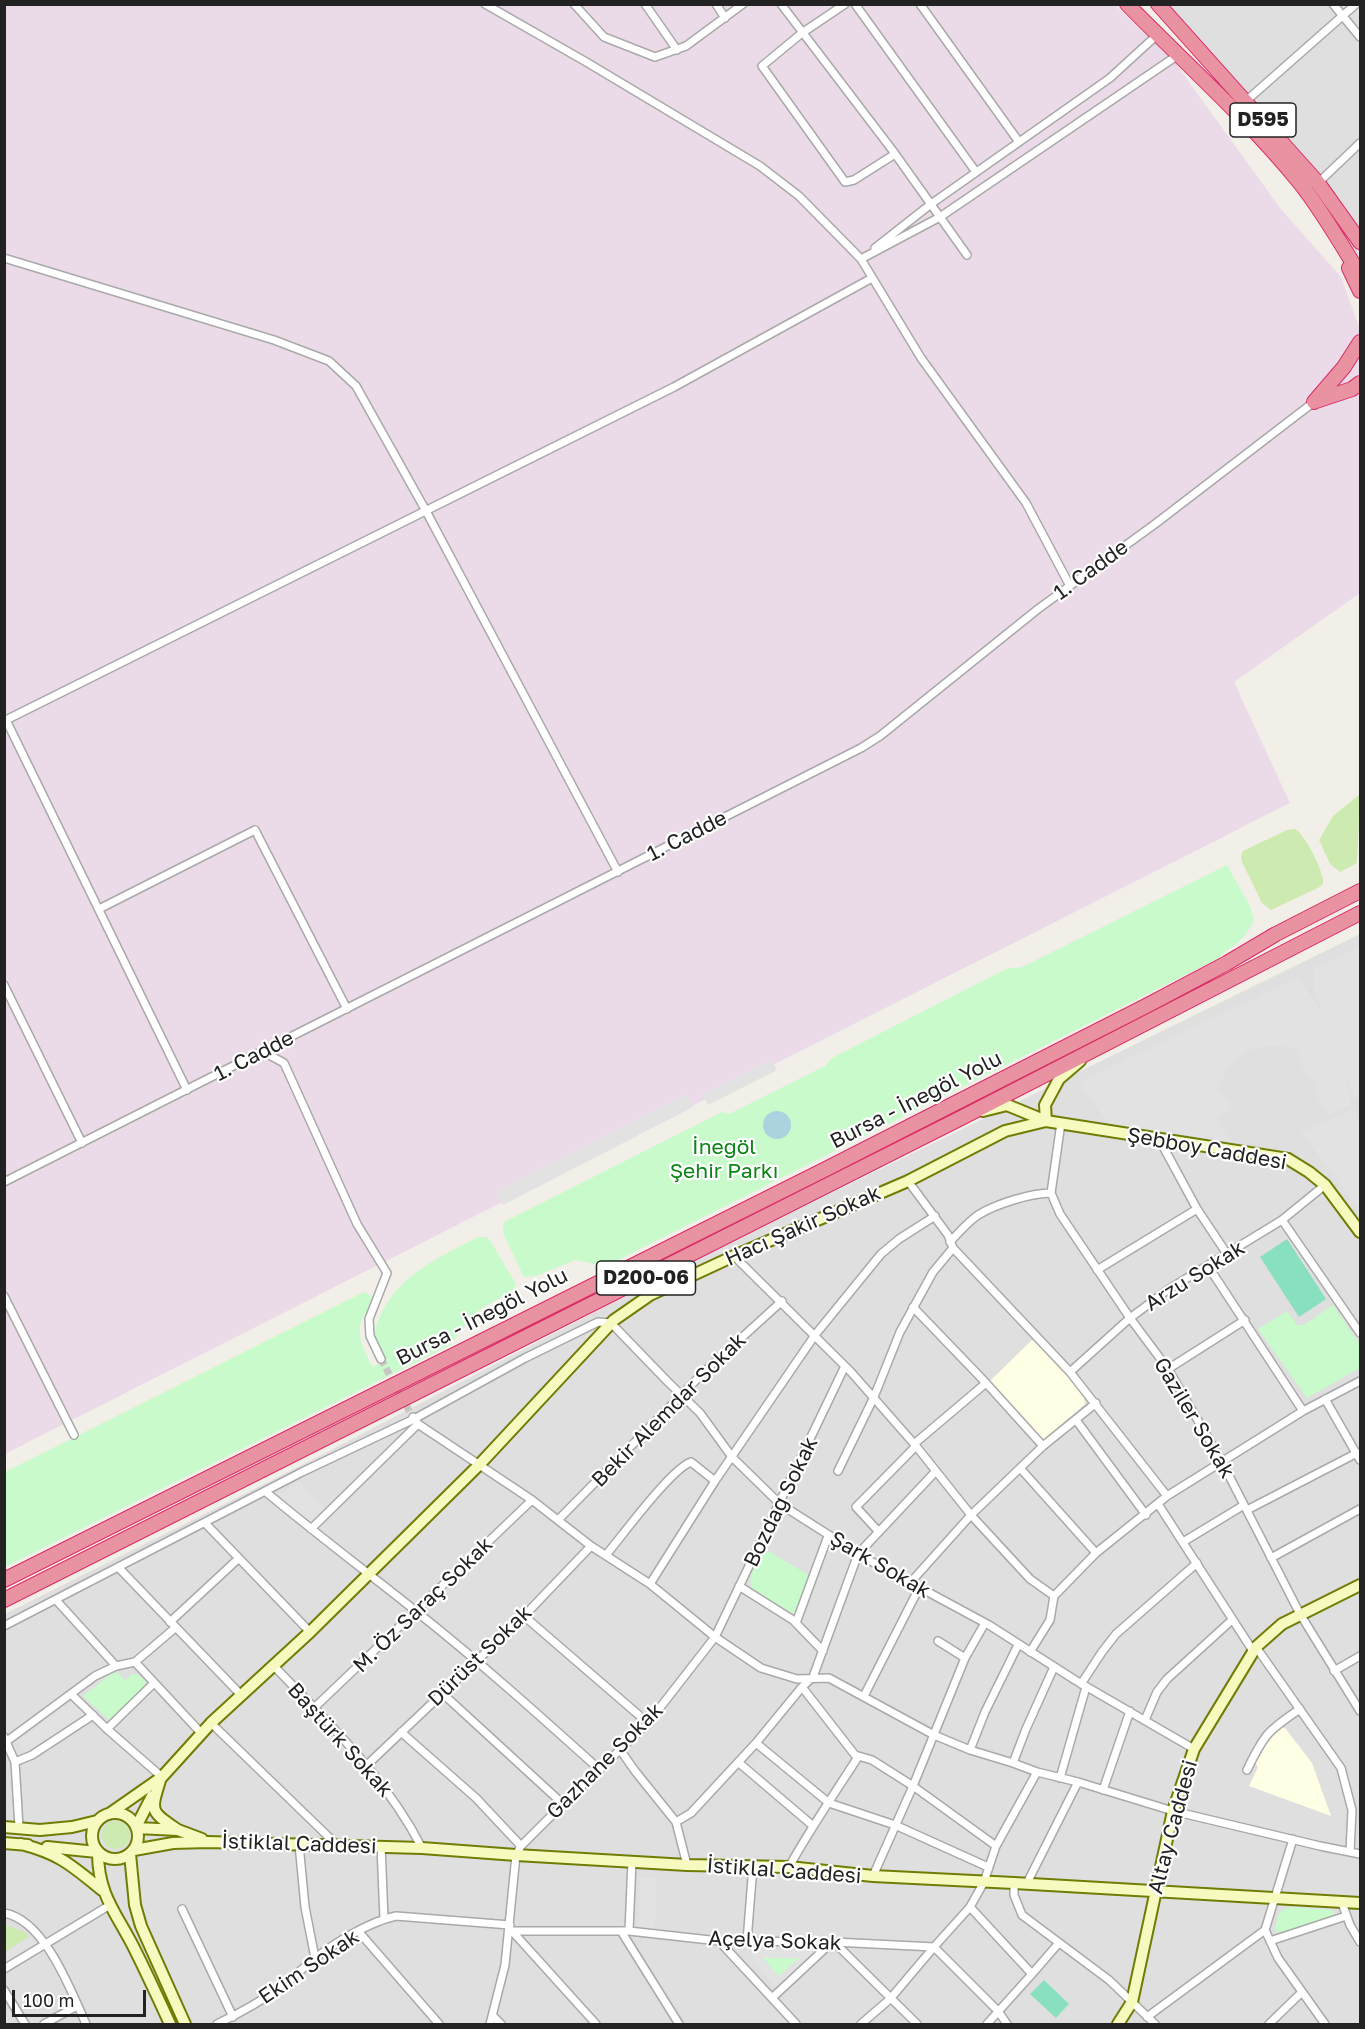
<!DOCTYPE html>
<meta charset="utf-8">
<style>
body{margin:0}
#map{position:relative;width:1365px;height:2029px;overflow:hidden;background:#f2efe9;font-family:"Golos Text",sans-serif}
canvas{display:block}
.frame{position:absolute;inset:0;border:6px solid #222;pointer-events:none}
.scale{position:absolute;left:12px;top:1990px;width:134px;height:27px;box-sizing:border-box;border:3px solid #222;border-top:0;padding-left:8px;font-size:18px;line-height:21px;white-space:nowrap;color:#222;-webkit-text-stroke:4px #fff;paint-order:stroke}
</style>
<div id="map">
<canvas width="1365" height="2029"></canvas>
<div class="frame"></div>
<div class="scale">100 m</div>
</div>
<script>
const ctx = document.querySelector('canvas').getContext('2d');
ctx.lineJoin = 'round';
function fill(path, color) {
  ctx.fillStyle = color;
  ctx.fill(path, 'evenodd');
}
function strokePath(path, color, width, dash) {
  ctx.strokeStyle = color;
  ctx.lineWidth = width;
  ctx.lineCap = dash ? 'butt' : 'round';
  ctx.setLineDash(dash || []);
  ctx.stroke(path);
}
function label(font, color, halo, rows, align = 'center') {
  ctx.font = font + ' "Golos Text",sans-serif';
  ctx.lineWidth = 4.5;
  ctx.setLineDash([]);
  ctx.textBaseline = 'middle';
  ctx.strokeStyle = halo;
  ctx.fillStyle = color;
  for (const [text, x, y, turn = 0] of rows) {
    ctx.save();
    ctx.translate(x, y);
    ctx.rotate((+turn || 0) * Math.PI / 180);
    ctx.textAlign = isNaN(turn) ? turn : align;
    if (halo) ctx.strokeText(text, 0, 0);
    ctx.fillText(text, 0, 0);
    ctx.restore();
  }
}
fill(new Path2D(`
 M1149 5H1360V271L1246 101Z
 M1360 934V2024H5V1614L308 1462 591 1314 614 1300Z`), '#e0dfdf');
fill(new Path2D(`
 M5 5H1115L1174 61 1280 208 1341 277 1360 329V593L1234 682 1290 803 5 1454Z`), '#ebdbe8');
fill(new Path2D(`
 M1033 1339 1083 1392 1085 1404 1043 1440 990 1381Z
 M1276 1727 1285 1728 1312 1763 1331 1816 1249 1786 1258 1767 1255 1763Z`), '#ffffe5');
fill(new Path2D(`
 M1360 794 1357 863 1340 872 1330 864 1319 840 1333 816Z
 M1295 829C1305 834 1325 874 1323 884L1318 888 1271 910 1262 903 1242 862 1241 856 1243 851 1287 830Z
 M102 1835a14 14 0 1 1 28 0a14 14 0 1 1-28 0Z
 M5 1925 25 1932 29 1937 5 1952Z`), '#cdebb0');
fill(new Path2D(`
 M1227 865 1250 906 1254 920C1249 930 1244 938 1235 945 1229 949 1223 952 1219 958L606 1266 575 1260 536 1276 524 1277 503 1233 504 1222 722 1112 729 1114 825 1066 832 1058 1006 969 1022 967Z
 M479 1237H485L489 1239 516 1284 514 1289 475 1313 450 1345 5 1567V1472L364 1292 370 1295 374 1301C370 1308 363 1315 361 1322 356 1335 366 1356 373 1367L384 1360C380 1352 375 1344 375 1334 375 1326 380 1316 384 1308 405 1272 442 1255 479 1237Z
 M1333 1305 1360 1345V1368L1307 1398 1258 1329 1287 1311 1297 1325H1304Z
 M765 1549 810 1576 796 1615 755 1592C743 1578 758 1563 765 1549Z
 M112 1673H118L125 1680 132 1674H137L146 1682 141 1690 109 1720 83 1696Z
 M1293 1907 1333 1910 1335 1915 1290 1931 1276 1932 1275 1928 1279 1913 1284 1909Z
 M763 1958H800L779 1977Z`), '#c8facc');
fill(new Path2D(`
 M1287 1239 1326 1299 1299 1317 1260 1257Z
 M1044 1980 1069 2004 1056 2018 1030 1994Z`), '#88e0be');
fill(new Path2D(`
 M1360 946V1088L1354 1102 1342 1069 1352 1105 1330 1114 1318 1099 1315 1081 1307 1078 1295 1048 1268 1045 1249 1050 1233 1062 1218 1087 1232 1109 1218 1118 1234 1147 1108 1124 1079 1082 1298 977 1322 1012 1313 986 1314 968Z
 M771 1059 777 1070 708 1105 702 1094Z
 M686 1094 693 1107 503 1205 496 1192Z
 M1354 1109 1360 1119V1212L1301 1132Z
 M299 1481 327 1510 313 1524 279 1496Z
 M72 1702 84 1714 26 1753 18 1741Z
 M761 1753 824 1806 812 1819 749 1766Z
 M640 1878H656L655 1930H639Z
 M29 1937 37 1944 5 1962V1952Z
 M757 1950H812L815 1955 777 1989 754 1963 752 1954ZM799 1958 779 1976 763 1959 764 1958Z`), '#e2e2e2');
fill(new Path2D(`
 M763 1125a14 14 0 1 1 28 0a14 14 0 1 1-28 0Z`), '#aad3df');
strokePath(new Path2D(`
 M381 1359 412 1416`), '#c8c6c1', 7, [7, 3.5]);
const street = new Path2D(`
 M485 4 588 63 760 166 799 196 861 259 921 358 1026 503 1070 586
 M574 4 604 37 655 57 686 46 743 4
 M645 4 677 50
 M716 4 725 18
 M781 4 893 151 967 255
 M845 4 802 33 762 66 845 182 854 180 895 154
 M855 4 976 172
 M920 4 1019 142
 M1333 4 1360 37
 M1246 101 1356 4
 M1318 183 1360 143
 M875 248 931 204 1110 78 1157 35
 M4 258 274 340 329 361 356 386 426 511 618 872
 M861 259 940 217 1178 55
 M6 720 187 1090
 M4 721 674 387 872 278
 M99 909 255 830 347 1009
 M4 985 82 1143
 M262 1051 284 1063 357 1224 387 1273 369 1319 370 1336 381 1359
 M1061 1123 1051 1193 1060 1214 1130 1318 1168 1369 1222 1462 1300 1614 1360 1711
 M1159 1139 1197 1209 1227 1254
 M908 1181 948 1235 953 1248 1070 1372 1167 1496
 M4 1182 861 748 880 736 1038 609 1155 524 1314 402
 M1282 1220 1360 1333
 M950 1242C959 1232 968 1222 978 1215 996 1204 1031 1193 1051 1193
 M734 1256 851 1372 916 1446 971 1515 1030 1579 1054 1596
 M1208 1266 1303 1411
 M1097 1270 1197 1209
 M4 1296 74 1435
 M913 1307 986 1383 1043 1446
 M1168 1369 1245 1320
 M1070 1372 1130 1318 1169 1289 1282 1220 1325 1185
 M1325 1399 1360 1460
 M413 1417 418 1424 532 1500 591 1546 650 1584 715 1637 761 1668 797 1679 829 1678 934 1735 970 1750 1013 1763 1037 1772 1078 1782 1173 1811 1320 1846 1360 1854
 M1076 1420 1146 1515
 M914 1444 986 1383
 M1020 1468 1096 1553
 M838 1471 874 1397 900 1332 933 1272 953 1248
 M266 1492C315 1533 367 1572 417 1612 480 1662 540 1716 600 1770
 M1158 1504 1253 1651
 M1247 1510 1357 1453
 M558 1520 704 1372 782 1301
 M205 1523 310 1632
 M311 1529 418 1424
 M879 1532 856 1507 916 1446
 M1183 1542 1244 1505
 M606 1555C622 1536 671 1469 691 1462L715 1481
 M1271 1558 1360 1509
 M118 1567 242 1696
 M910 1583 971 1515 1043 1446 1096 1403
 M650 1584 715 1481 815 1335 881 1254 899 1239 935 1216
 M739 1586 793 1620 823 1651
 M56 1600 116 1666
 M524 1616 648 1723
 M170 1622 238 1559
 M796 1623 828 1536
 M4 1626 302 1472 414 1419 525 1358 598 1322 611 1323 668 1382 700 1413 732 1457 780 1504 865 1558 989 1625 1075 1680 1194 1749
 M175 1628 135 1662 202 1734
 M938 1641 965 1658
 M1256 1647 1341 1768 1352 1810 1350 1852
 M1030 1652 1050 1620 1054 1596 1096 1553 1167 1496 1303 1411 1360 1381
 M273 1665C328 1723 385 1776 422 1848
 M1334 1671 1360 1656
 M1081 1684 1102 1652 1116 1634 1197 1563
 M802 1687 855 1755 872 1760 913 1786 996 1846
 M442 1693 563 1804
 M72 1695 107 1729 162 1777
 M864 1696 919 1588
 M314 1708 532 1500
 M1145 1720 1157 1692 1167 1679 1232 1620
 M211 1723 337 1845
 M107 1729 154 1683
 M401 1732 476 1798 521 1846
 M4 1737 15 1762 19 1827
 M7 1741 95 1676 116 1666 135 1662
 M756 1743 829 1803 895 1825 988 1867
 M970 1750 985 1712 1018 1645
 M621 1751 635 1771 676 1822 687 1865
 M15 1762 32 1755 93 1715
 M738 1762 812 1825
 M1013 1763 1026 1729 1054 1667
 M367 1765 524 1616 591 1546
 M1247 1770C1264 1735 1267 1731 1300 1709
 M1060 1778 1086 1687
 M1103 1790 1130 1711
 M676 1822 691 1813 756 1743 802 1687 813 1677 858 1554 936 1471
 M1293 1839 1265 1930 1278 1958 1325 2024
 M299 1844 305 1907 315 1958
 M381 1846 384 1919
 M789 1867C810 1829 835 1793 858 1757
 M873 1876 913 1786 965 1658 985 1623
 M1014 1883V1895L1022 1915 1109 1980 1155 2024
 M1027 1883 1078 1782
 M1342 1903 1350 1925 1360 1942
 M970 1907 1032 1974 1058 1944
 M182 1909 233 2017
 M4 1913C45 1920 71 1991 86 2024
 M509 1931H629L719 1941 834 1942 934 1947 998 2011 1007 2024
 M512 1931 596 2024
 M621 1931 679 2024
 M629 1931 632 1861
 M359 1932 439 2024
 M719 1941 796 2024
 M747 1941 753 1866
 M1270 1941 1346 1916
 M834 1942 917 2024
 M4 1969 110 1905
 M4 1990 25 2024
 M772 1998 832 1942
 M493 2016 501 2024
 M1147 2017 1265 1930
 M44 2024 77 2006
 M217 2024C240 2013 262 2001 282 1986 293 1978 303 1968 314 1959 336 1942 369 1922 396 1916L510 1925
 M490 2024 505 1965 516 1855 521 1846 563 1804 648 1723 715 1637 845 1366
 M861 2024 890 1999 934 1947 970 1907 984 1882 996 1846 1037 1772
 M987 2024 1032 1974
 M1269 2024 1302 1992`);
const secondary = new Path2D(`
 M983 1111 1007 1105 1046 1121 1045 1105 1059 1079 1080 1061
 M161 1777C151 1811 148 1810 178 1830
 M92 1836a23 23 0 1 1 46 0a23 23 0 1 1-46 0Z
 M109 1814 162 1777 211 1723 310 1632 479 1465 614 1320 650 1295 734 1256 908 1181 1005 1131 1046 1121 1288 1159 1309 1172 1325 1185 1360 1232
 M4 1827 40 1830 72 1827 97 1821
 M136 1827 152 1796
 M137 1828 178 1830 202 1839
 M4 1843 28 1845
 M21 1844C60 1854 71 1865 102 1890
 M47 1847 97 1852
 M134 1850 173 1843 208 1842 422 1848 516 1855 687 1865 789 1867 873 1876 1014 1883 1360 1903
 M98 1853C98 1896 118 1915 136 1952 148 1976 159 2000 170 2024
 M130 1854 135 1905 141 1926 185 2024
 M1118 2024 1132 2002 1173 1811 1194 1749 1256 1647 1282 1624 1360 1585`);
const highway = new Path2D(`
 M1127 4C1185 63 1248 119 1300 183 1323 212 1341 244 1360 275
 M1158 4 1318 183 1360 242
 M1349 268 1360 291
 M1316 401 1352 389 1360 383
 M1314 402 1344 367 1360 342
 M4 1580 822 1171 1146 1006 1227 963 1276 934 1360 891
 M4 1600 963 1117 1360 913`);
strokePath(street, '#a9a9a9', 10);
strokePath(secondary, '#707d05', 14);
strokePath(highway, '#dc2a67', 16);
strokePath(street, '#fff', 7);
strokePath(secondary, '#f7fabf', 10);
strokePath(highway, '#e892a2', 14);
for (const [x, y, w] of [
 [1263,120,66],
 [646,1278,99]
]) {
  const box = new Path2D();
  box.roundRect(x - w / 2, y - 17, w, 34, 4.5);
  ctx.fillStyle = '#fff';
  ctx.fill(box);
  strokePath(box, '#222', 1.5);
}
label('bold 20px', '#222', null, [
 ["D595",1263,120],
 ["D200-06",646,1278]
]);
label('21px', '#222', '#fff', [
 ["1. Cadde",1091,570,-36],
 ["1. Cadde",687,836,-27],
 ["1. Cadde",254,1056,-27],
 ["Bursa - İnegöl Yolu",916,1100,-27],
 ["Şebboy Caddesi",1207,1149,10],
 ["Hacı Şakir Sokak",803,1226,-24],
 ["Arzu Sokak",1195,1276,-32],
 ["Bursa - İnegöl Yolu",482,1317,-27],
 ["Bekir Alemdar Sokak",669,1410,-45],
 ["Gaziler Sokak",1194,1418,59],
 ["Bozdağ Sokak",781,1502,-64],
 ["Şark Sokak",880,1565,30],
 ["M. Öz Saraç Sokak",423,1605,-44],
 ["Dürüst Sokak",480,1656,-44],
 ["Baştürk Sokak",340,1740,48],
 ["Gazhane Sokak",605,1761,-45],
 ["Altay Caddesi",1173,1827,-75],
 ["İstiklal Caddesi",299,1844,2],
 ["İstiklal Caddesi",784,1871,4],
 ["Açelya Sokak",775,1941,2],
 ["Ekim Sokak",309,1967,-34]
]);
label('21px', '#0c8416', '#fff', [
 ["İnegöl",724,1147],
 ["Şehir Parkı",724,1171]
]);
</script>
